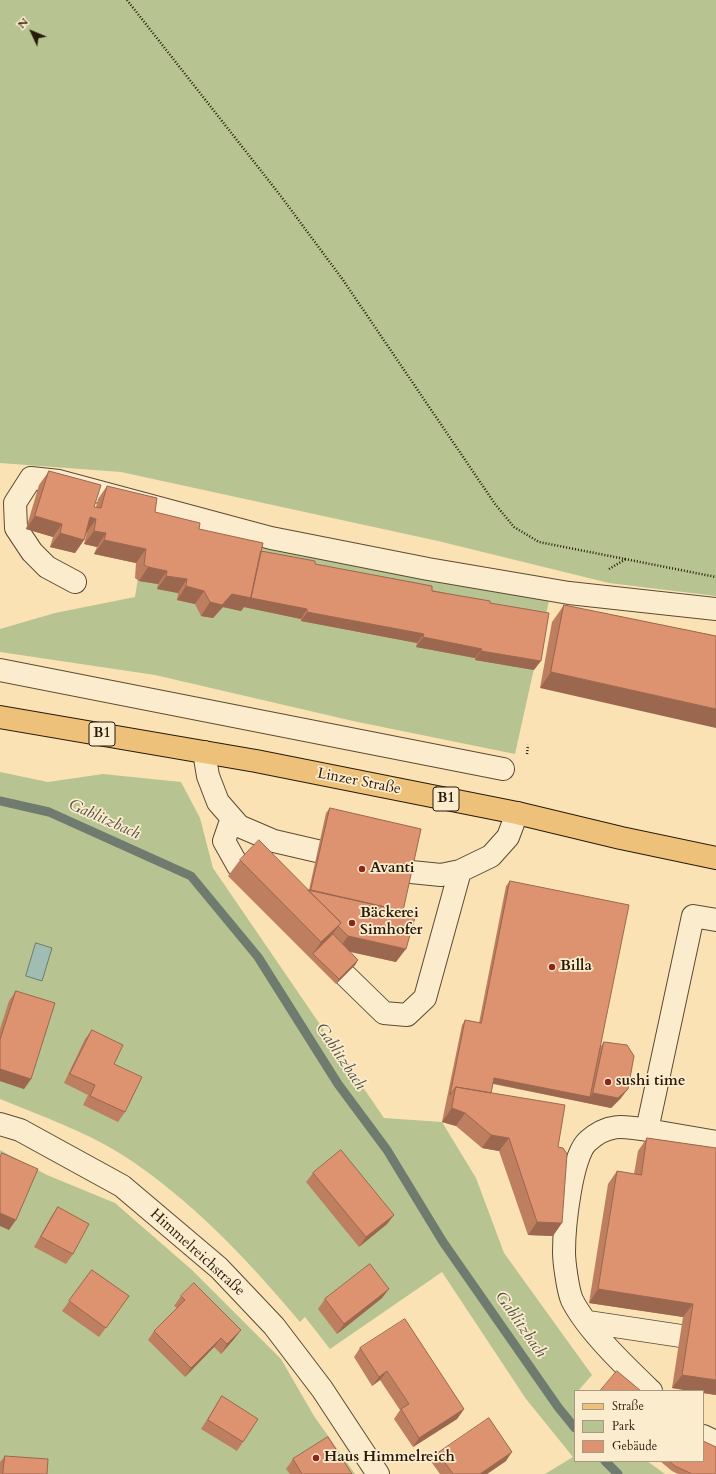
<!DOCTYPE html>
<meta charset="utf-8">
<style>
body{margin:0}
#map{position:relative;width:716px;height:1474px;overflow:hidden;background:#fae2b4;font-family:Cardo,serif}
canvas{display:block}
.legend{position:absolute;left:574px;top:1390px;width:130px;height:72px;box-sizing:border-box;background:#fcecce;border:1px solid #a7987f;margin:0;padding:5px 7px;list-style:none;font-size:12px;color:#281908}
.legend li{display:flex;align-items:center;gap:8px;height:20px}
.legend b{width:20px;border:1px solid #a7987f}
.north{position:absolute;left:12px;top:12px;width:40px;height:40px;-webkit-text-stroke:3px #fcecce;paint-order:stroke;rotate:314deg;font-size:11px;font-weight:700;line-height:16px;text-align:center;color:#281908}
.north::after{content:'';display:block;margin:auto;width:14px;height:18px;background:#281908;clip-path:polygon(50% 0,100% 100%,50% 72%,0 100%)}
</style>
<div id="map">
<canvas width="716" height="1474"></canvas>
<ul class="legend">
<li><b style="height:5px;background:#edc17a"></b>Straße</li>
<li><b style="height:11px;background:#b7c492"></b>Park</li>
<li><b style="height:11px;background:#dd9370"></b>Gebäude</li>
</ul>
<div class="north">N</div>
</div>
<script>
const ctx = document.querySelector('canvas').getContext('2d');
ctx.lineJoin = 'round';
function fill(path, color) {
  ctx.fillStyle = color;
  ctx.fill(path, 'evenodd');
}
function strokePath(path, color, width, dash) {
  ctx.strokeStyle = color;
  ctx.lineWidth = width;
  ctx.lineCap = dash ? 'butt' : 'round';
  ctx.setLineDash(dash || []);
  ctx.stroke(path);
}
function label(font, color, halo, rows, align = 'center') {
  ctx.font = font + ' Cardo,serif';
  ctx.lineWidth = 3.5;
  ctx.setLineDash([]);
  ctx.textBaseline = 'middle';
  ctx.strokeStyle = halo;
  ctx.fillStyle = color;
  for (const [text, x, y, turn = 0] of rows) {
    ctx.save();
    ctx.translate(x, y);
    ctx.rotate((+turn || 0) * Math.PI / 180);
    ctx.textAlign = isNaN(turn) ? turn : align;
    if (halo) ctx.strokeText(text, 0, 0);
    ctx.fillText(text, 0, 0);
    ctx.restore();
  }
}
fill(new Path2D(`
 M0 0H716V596L609 583 438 541 121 472 0 463Z
 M148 514 549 601 515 754 353 721 155 675 0 652V629L55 613 135 597Z
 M0 772 48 782 103 774 181 782 200 818 213 868 384 1118 442 1122 476 1178 504 1253 592 1375 578 1391H575V1461H647L665 1474H545L573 1457 526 1399 442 1272 330 1349 305 1317 300 1322C247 1259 191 1199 121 1154 84 1131 41 1116 0 1099Z
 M0 1150 47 1175 115 1203 192 1270 281 1359 314 1416 355 1474H0Z`), '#b7c492');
const water = new Path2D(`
 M36 943 52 948 42 981 26 976Z`);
fill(water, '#9fbdb2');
strokePath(water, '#6f7b6e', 1);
strokePath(new Path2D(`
 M0 801 49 812 191 876 258 957 338 1084 387 1150 443 1242 558 1407 575 1428
 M605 1461 618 1474`), '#6f7b6e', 9);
const minor = new Path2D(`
 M75 582 47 567 32 552 16 528 15 503 31 478 59 481 271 538 428 569 569 593 716 609
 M0 670 503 769
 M204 752 208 776 218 802 239 826 274 841 317 851
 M232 818 224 841 238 866
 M411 872 441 875 460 871 491 856 508 837 517 813
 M716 920 693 916 647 1130 716 1142
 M345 975 384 1013 407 1015 425 998 460 871
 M0 1124 20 1130 122 1186 219 1268 274 1326 322 1389 378 1474
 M647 1130C623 1126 608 1123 588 1141 571 1155 564 1229 564 1252 564 1262 568 1291 572 1300 587 1330 626 1367 651 1391
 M588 1322 681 1336
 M703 1436 716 1442`);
const major = new Path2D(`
 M0 717 256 761 517 813 621 838 716 858`);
strokePath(minor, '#5c4b33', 24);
strokePath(major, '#281908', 24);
strokePath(new Path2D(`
 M127 0 280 195 343 280 495 504 514 527 539 542 716 577
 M609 569 626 559
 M527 754 528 745`), '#281908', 2.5, [1, 2]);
strokePath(minor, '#fcecce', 22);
strokePath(major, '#edc17a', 22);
fill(new Path2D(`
 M49 471 94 507H96L98 499 107 486 155 512 199 529 261 551 315 564 490 603 534 670 475 660V658L416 647 417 643 301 621V619L244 607 241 611 223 607 213 618 201 616 195 604 177 600 178 593 157 589 158 584 139 581 135 578 136 563 94 554 97 547 84 544 87 532 84 540 75 553 50 547 53 537 26 529 39 485Z
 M564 605 716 636 540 688 552 622Z
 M330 808 403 911 396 962 350 952 358 960 355 965 336 984 228 876 240 860 309 890 326 813Z
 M510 881 601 1046 604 1042 621 1098 611 1108 493 1084 491 1093 558 1147 553 1236 528 1235 499 1151 482 1148 456 1126 442 1122 462 1025 465 1020 479 1023 506 886Z
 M16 991 31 1079 24 1089 0 1081V1029L9 1001Z
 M92 1030 114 1064 125 1112 118 1122 83 1105 88 1095 64 1083 85 1039Z
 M647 1138 716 1148V1395L703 1393V1391L672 1388 683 1317 589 1303 608 1184 617 1171 634 1174 638 1151Z
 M313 1173 394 1215 387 1224 359 1247 306 1182Z
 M58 1207 73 1254 66 1264 34 1247 51 1217Z
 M92 1270 129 1296 99 1337 62 1311Z
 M181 1296 241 1330 234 1339 221 1354 214 1347 185 1377 148 1340 154 1331 177 1308 174 1306Z
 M382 1298 337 1334 318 1309 325 1299Z
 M360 1348 464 1409 457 1419 413 1447 394 1419 400 1410 380 1380 372 1386 354 1357Z
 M222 1396 243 1442 237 1451 201 1429Z
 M438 1453 506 1461 487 1474H440L432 1463Z
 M5 1456 47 1474H0V1462Z
 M293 1459 352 1474H290L286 1469Z
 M660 1461H703L716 1474H678L672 1471Z`), '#be7e60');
fill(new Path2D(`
 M35 516 62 524 53 537 26 529Z
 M90 517 96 519 87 532 81 530Z
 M94 531 106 533 97 547 84 544Z
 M60 533 84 540 75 553 50 547Z
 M104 540 146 549 136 563 94 554Z
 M148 567 167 571 158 584 139 581Z
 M166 576 187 579 178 593 157 589Z
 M186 586 204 591 195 604 177 600Z
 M232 594 307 609 301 619 244 607 241 611 223 607 213 618 201 616 210 602Z
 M307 612 424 634 417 643 301 621Z
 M423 637 482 649 475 658 416 647Z
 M481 651 541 661 534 670 475 660Z
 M551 672 716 709V728L540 688Z
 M341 923 329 939 313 954 321 942Z
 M348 936 406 949 396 962 339 949Z
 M358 960 355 965 336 984 339 979Z
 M0 1069 31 1079 24 1089 0 1081Z
 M494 1078 590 1097 593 1093 628 1089 621 1098 611 1108 491 1083Z
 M452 1108 465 1113 456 1126 442 1122Z
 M491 1135 509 1138 499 1151 482 1148Z
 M0 1213 16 1220 9 1230 0 1226Z
 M394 1215 387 1224 359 1247 366 1237Z
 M537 1222 562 1223 553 1236 528 1235Z
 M389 1289 382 1298 337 1334 344 1324Z
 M598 1289 693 1304 683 1317 589 1303Z
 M241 1330 234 1339 221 1354 227 1344Z
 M221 1338 214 1347 185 1377 191 1368Z
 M387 1371 380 1380 372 1386 379 1377Z
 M682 1375 716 1380V1395L703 1393V1391H689L672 1388Z
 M464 1409 457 1419 413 1447 419 1438Z
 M512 1452 506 1461 487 1474H480Z`), '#9b674e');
const building = new Path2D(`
 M49 471 101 485 94 507 101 508 107 486 157 498 155 512 200 523 199 529 263 543 251 598 232 594 222 605 210 602 204 591 186 586 187 579 166 576 167 571 148 567 144 565 146 549 104 540 106 533 94 531 96 519 90 517 84 540 60 533 62 524 35 516Z
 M261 551 315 561V564L432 586V591L490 601V603L549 613 541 661 481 651 482 649 423 637 424 634 307 612V609L251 598Z
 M564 605 716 636V709L551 672Z
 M330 808 421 829 403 911 311 890Z
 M259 840 341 923 321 942 240 860Z
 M510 881 629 905 590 1097 494 1078 491 1093 456 1087 450 1095 465 1020 481 1023Z
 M308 890 416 914 406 949 348 936 338 926 341 923Z
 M333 934 358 960 339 979 313 954Z
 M16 991 55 1003 31 1079 0 1069V1040Z
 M92 1030 123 1045 114 1064 142 1077 125 1112 90 1096 95 1085 70 1074Z
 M604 1042 627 1045 634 1056 628 1089 618 1098 593 1093Z
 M456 1087 565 1105 558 1147 563 1148 567 1154 562 1223 537 1222 509 1138 491 1135 465 1113 452 1108Z
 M647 1138 716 1148V1380L682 1375 693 1304 598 1289 617 1171 641 1175Z
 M341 1150 394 1215 366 1237 313 1173Z
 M2 1153 38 1169 16 1220 0 1213V1158Z
 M58 1207 89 1224 73 1254 41 1237Z
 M370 1264 389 1289 344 1324 325 1299Z
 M92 1270 129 1296 106 1328 69 1301Z
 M194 1283 241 1330 227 1344 221 1338 191 1368 154 1331 185 1300 181 1296Z
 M405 1319 464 1409 419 1438 401 1409 409 1404 387 1371 379 1377 360 1348Z
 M617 1371 641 1391H600Z
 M222 1396 258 1419 243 1442 208 1420Z
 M489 1418 512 1452 480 1474H453L438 1453Z
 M328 1437 352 1474H302L293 1459Z
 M703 1441 716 1447V1474H692L675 1466 669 1461H703Z
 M5 1456 48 1459 47 1474H3Z`);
fill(building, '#dd9370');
strokePath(building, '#9b674e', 1);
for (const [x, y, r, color] of [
 [362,869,4,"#8f2418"],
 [352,923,4,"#8f2418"],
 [552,967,4,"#8f2418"],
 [608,1082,4,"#8f2418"],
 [316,1458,4,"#8f2418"]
]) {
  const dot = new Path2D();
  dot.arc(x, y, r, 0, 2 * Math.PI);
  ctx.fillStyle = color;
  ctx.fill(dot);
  strokePath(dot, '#fcecce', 1.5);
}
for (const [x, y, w] of [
 [102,734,26],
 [446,799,26]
]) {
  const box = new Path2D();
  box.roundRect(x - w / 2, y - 12, w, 24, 3);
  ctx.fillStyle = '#fcecce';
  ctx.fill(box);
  strokePath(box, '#281908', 1);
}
label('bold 14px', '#281908', null, [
 ["B1",102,734],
 ["B1",446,799]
]);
label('15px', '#281908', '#fcecce', [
 ["Linzer Straße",359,782,11],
 ["Himmelreichstraße",197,1253,42]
]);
label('bold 15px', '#281908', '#fcecce', [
 ["Avanti",370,869],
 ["Bäckerei",360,914],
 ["Simhofer",360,931],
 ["Billa",560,967],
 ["sushi time",616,1082],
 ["Haus Himmelreich",324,1458]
], 'left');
label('italic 16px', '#525244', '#fcecce', [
 ["Gablitzbach",104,820,24],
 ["Gablitzbach",340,1057,56],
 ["Gablitzbach",520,1325,55]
]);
</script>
